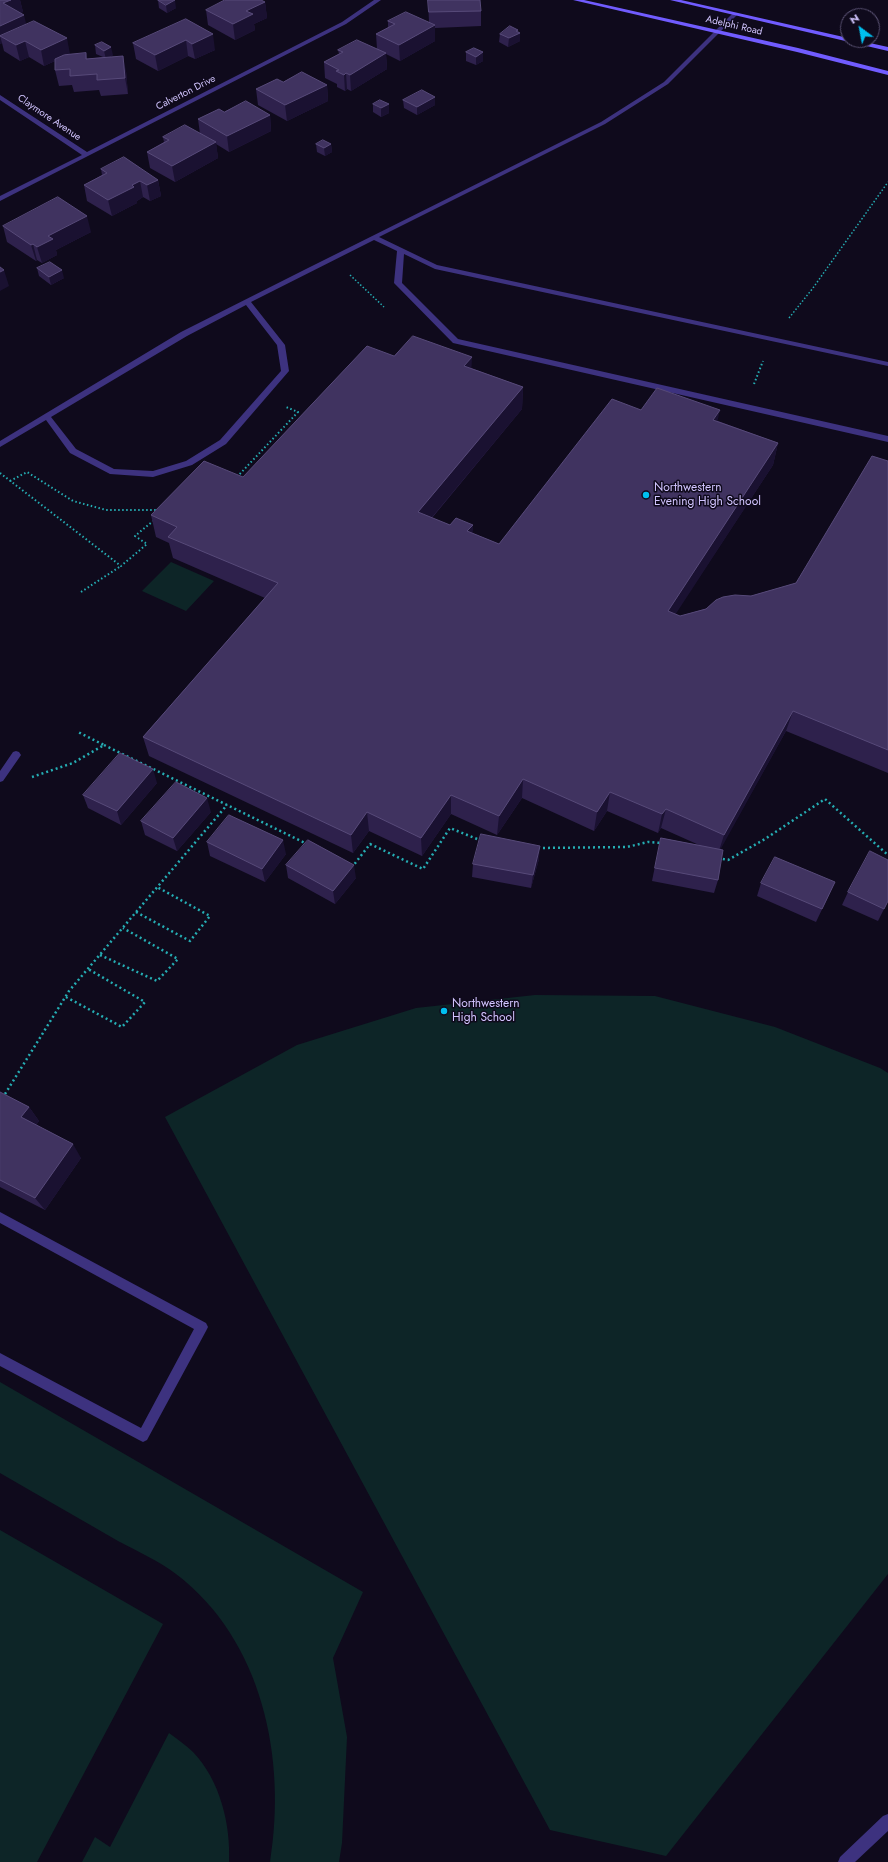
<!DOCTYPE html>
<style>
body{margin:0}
#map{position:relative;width:888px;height:1862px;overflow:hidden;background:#0f0a1c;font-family:Jost,sans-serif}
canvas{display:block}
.north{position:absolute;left:840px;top:8px;width:40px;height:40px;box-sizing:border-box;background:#0f0a1c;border:1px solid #5d5577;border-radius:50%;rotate:328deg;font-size:11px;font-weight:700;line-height:16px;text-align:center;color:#d2c5ff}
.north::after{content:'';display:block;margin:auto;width:14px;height:18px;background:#00c0f0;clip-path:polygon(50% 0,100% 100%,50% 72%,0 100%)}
</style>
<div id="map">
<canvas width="888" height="1862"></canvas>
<div class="north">N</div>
</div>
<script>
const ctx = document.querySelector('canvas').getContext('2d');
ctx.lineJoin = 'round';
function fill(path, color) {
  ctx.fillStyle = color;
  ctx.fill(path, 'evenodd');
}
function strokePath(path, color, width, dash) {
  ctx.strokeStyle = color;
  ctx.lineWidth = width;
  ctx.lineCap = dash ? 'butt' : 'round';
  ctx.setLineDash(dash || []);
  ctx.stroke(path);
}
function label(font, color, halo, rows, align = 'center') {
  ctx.font = font + ' Jost,sans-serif';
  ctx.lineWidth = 3;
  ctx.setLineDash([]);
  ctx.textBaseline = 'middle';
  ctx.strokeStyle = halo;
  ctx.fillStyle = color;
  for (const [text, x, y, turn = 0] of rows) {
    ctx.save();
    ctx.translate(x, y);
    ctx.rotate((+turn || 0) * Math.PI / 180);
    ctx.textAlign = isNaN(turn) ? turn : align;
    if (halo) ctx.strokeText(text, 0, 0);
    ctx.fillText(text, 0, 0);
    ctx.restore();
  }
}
fill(new Path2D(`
 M171 562 214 581 186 611 142 591Z
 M535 995 655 996 775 1027 880 1068 888 1073V1574L666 1856 550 1830 165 1117 297 1045 416 1008Z
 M0 1382 363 1592 333 1658 347 1737 342 1843 339 1862H270C287 1760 263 1640 176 1574 159 1561 137 1551 118 1541 79 1518 39 1496 0 1473Z
 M0 1530 163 1624 37 1862H0Z
 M169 1733C177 1739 186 1745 193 1752 220 1780 231 1825 229 1862H82L95 1837 110 1847Z`), '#0d2527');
strokePath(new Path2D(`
 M350 275 384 307
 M789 318 813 288 888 182`), '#25adb3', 1.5, [1.5, 2]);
strokePath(new Path2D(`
 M754 384 763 361
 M0 473 121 566 147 544 135 536 153 521
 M237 477 298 412 286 407
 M10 481 27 472 73 501 106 510H157
 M81 592 121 566`), '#25adb3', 2, [1.5, 2.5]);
strokePath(new Path2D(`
 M104 745 307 844
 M32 777 73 763 104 745 78 732
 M538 848 627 847 648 842 662 843
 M718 858 728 860 765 839 825 799 888 855
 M351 865 353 866 370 844 423 869 450 828 482 841
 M136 912 190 941 210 916 157 887
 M100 955 157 981 178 959 123 928
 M66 997 122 1027 145 1002 88 969
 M5 1094 69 991 227 805`), '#25adb3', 2.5, [2, 3]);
fill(new Path2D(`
 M733 13 738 14 668 84 605 124 379 237 437 265 888 362V366L435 269 404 254 402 283 458 339 888 436V442L453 343 394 283 397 251 374 240 251 302 285 345 289 371 226 444 192 465 153 477 110 474 70 453 46 420 0 447V441L181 332 306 269 601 122 664 82ZM246 305 277 345 281 371 220 440 186 461 153 471 114 469 76 449 51 417 187 336Z
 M16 751 19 752 21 755 19 758 3 781 0 782V771L13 752Z
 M0 1212 206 1323 208 1327 206 1331 147 1440 143 1442 139 1440 0 1366V1353L141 1428 194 1329 0 1223Z`), '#3d327f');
fill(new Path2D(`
 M374 0H381L346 24 0 201V196L82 155 0 100V95L87 152 342 22Z
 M888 1814V1831L855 1862H838L840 1857 883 1816Z`), '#3d327f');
fill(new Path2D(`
 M573 0H584L798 48 888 71V75L797 52Z
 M670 0H681L848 38V40H856L888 47V51Z`), '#715cff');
fill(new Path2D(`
 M0 0H20L23 12 20 13 26 24 70 54 86 53 87 59 103 57 96 54 95 45 113 55 110 57 126 71 128 94 101 96 99 90 74 92 72 85 59 86 55 70V61L44 66 29 57 20 61 4 51 2 43 0 44Z
 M158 0 176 8 167 13 159 8Z
 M428 0 481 11V26L435 28V41L400 61 386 54 387 69 351 91 347 89 345 91 337 87V84L325 78 324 62 339 54 338 50 377 49 376 34 388 28V21L429 22Z
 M265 2 267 18 254 24 255 30 235 40 208 25 206 10Z
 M186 19 215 50 195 59 188 56 158 71 136 59 133 43Z
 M518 30 520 41 508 47 499 42 500 34Z
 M474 48 483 61 476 65 466 61V52Z
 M283 82 327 85 328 101 287 121 258 105 256 89Z
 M435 97V105L417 115 404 108 403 100Z
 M373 104 389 113 381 117 373 112Z
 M224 112 270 115 271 131 229 152 216 144 218 158 175 182 150 168 147 152 164 142 163 137 200 134 198 119Z
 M316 144H331L332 152 325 156 317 152Z
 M101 169 158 180 161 196 150 201 143 197 137 201V203L112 216 87 201 84 185 102 175Z
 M3 226 91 232 56 250 57 255 42 263 37 260 36 261 7 242Z
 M37 268 64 278 51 285 39 276Z
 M394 356 471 368 523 387 522 409 432 518 450 525H473L472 533 499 544 641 410 718 421 778 443 773 465 675 614 680 616 796 583 888 461V773L786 731 720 849 718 880 714 893 652 881 658 851 661 838 699 845 661 828 658 833 607 811 594 831 522 798 497 835 451 814 422 856 369 831 353 853 149 756 143 737 265 598 173 558 169 543 156 537 151 515 243 477Z
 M157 783 121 825 88 808 83 795Z
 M211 812 177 851 145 835 141 821Z
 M207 842 286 854 265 882 210 856Z
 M539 859 531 888 472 877 473 864Z
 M286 865 356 878 335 904 288 878Z
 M835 882 816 922 757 896 761 883Z
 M848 892 888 901 878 921 842 905Z
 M0 1092 29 1107 39 1121 36 1125 81 1158 45 1210 0 1187Z`), '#2e214c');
fill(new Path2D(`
 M11 0H20L23 12 7 19 3 3Z
 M175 0 176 8 167 13 166 5Z
 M265 2 267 18 254 24 255 30 235 40 233 24 246 11Z
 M24 15 28 31 0 36 2 43 0 44V26Z
 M435 25V41L400 61 399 45Z
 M518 30V34L520 33V41L508 47 509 38 516 31Z
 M213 34 215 50 195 59 192 44Z
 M67 38 70 54 44 66 41 50Z
 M186 40 188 56 158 71 155 55Z
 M25 41 29 57 20 61 16 45Z
 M111 47 113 55 106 59 104 51Z
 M483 52V61L476 65V57Z
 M386 53 387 69 351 91 350 75Z
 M123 56 126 71 128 94 125 78Z
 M346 73 347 89 345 91 344 75Z
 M327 85 328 101 287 121 285 105Z
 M435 97V105L417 115V107Z
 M389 104V113L381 117V108Z
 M270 115 271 131 229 152 227 136Z
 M216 142 218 158 175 182 172 166Z
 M331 144 332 152 325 156 324 148Z
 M158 180 161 196 150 201 147 185Z
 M140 181 143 197 137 201V203L112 216 108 200Z
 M87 216 91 232 56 250 57 255 42 263 37 247 48 236Z
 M33 244 37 260 36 261 31 245Z
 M4 270 9 286 0 291V272Z
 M62 270 64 278 51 285 49 277Z
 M472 357 471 379 464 366Z
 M523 387 522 409 418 534V512Z
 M720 410 715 432 713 420Z
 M778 443 773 465 664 632 668 611Z
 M473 525 472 546 467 531Z
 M793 711 786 731 718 854 724 835Z
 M153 769 157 783 121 825 117 811Z
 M523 779 522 798 497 835 499 816Z
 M610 792 607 811 594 831 597 812Z
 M451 795V814L422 856 421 838Z
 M207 798 211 812 177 851 173 838Z
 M666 809 661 828 658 833 662 814Z
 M367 812 369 831 353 853 351 835Z
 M283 840 286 854 265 882 262 869Z
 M540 846 539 859 531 888 533 875Z
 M354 865 356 878 335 904 333 891Z
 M29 1107 39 1121 31 1132 21 1117Z
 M73 1144 81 1158 45 1210 35 1198Z`), '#1a1131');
const building = new Path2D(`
 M0 0H11L3 3 24 15 0 26Z
 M158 0H175L166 5Z
 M225 0H261L265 2 246 11 253 14 233 24 206 10Z
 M428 0H480L481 11 429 12Z
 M406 12 435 25 399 45 376 34 395 24 388 21Z
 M186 19 213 34 192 44 186 40 155 55 133 43Z
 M34 21 67 38 41 50 25 41 16 45 0 36Z
 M510 26 518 30 516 31 520 33 509 38 500 34Z
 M357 40 386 53 350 75 346 73 344 75 336 71 339 70 324 62 343 52 338 50Z
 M102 42 111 47 104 51 95 45Z
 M474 48 483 52 476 57 466 52Z
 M86 53V59L123 56 125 78 97 80V74L70 76V69L55 70V59L64 55Z
 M302 72 327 85 285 105 256 89 277 79 283 82Z
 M422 90 435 97 417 107 403 100Z
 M380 100 389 104 381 108 373 104Z
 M246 101 270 115 227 136 198 119 219 109 224 112Z
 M185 125 216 142 172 166 147 152 169 140 163 137Z
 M323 140 331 144 324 148 316 144Z
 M124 157 158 180 147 185 140 181 132 185 134 187 108 200 84 185 107 173 101 169Z
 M58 197 87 216 48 236 53 239 37 247 33 244 31 245 3 226Z
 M50 262 62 270 49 277 37 268Z
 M0 267 4 270 0 272Z
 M413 336 472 357 464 366 523 387 418 512 450 525 456 518 473 525 467 531 499 544 612 399 641 410 657 388 720 410 713 420 778 443 668 611 680 616 706 609 716 600 723 597 735 595 751 596 796 583 872 456 888 461V750L793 711 724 835 666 809 662 814 610 792 597 812 523 779 499 816 451 795 421 838 367 812 351 835 143 737 278 583 168 537 177 527 151 515 204 461 243 477 367 346 394 356Z
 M120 753 153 769 117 811 83 795Z
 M176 782 207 798 173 838 141 821Z
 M229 815 283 840 262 869 207 842Z
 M481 834 540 846 533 875 473 864Z
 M661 838 723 850 718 880 655 868Z
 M308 840 354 865 333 891 286 865Z
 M870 851 888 860V901L884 909 848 892Z
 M775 857 835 882 822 909 761 883Z
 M0 1092 29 1107 21 1117 73 1144 35 1198 0 1180Z`);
fill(building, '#403360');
strokePath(building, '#574a79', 1);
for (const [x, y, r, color] of [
 [646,495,4,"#00c0f0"],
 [444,1011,4,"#00c0f0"]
]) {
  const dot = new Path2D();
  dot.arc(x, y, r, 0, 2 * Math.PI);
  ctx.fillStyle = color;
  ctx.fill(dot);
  strokePath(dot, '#0f0a1c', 1.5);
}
label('10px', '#d2c5ff', '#0f0a1c', [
 ["Adelphi Road",734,26,13],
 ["Calverton Drive",186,93,-27],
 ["Claymore Avenue",49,118,34]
]);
label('12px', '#d2c5ff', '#0f0a1c', [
 ["Northwestern",654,488],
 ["Evening High School",654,502],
 ["Northwestern",452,1004],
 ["High School",452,1018]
], 'left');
</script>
